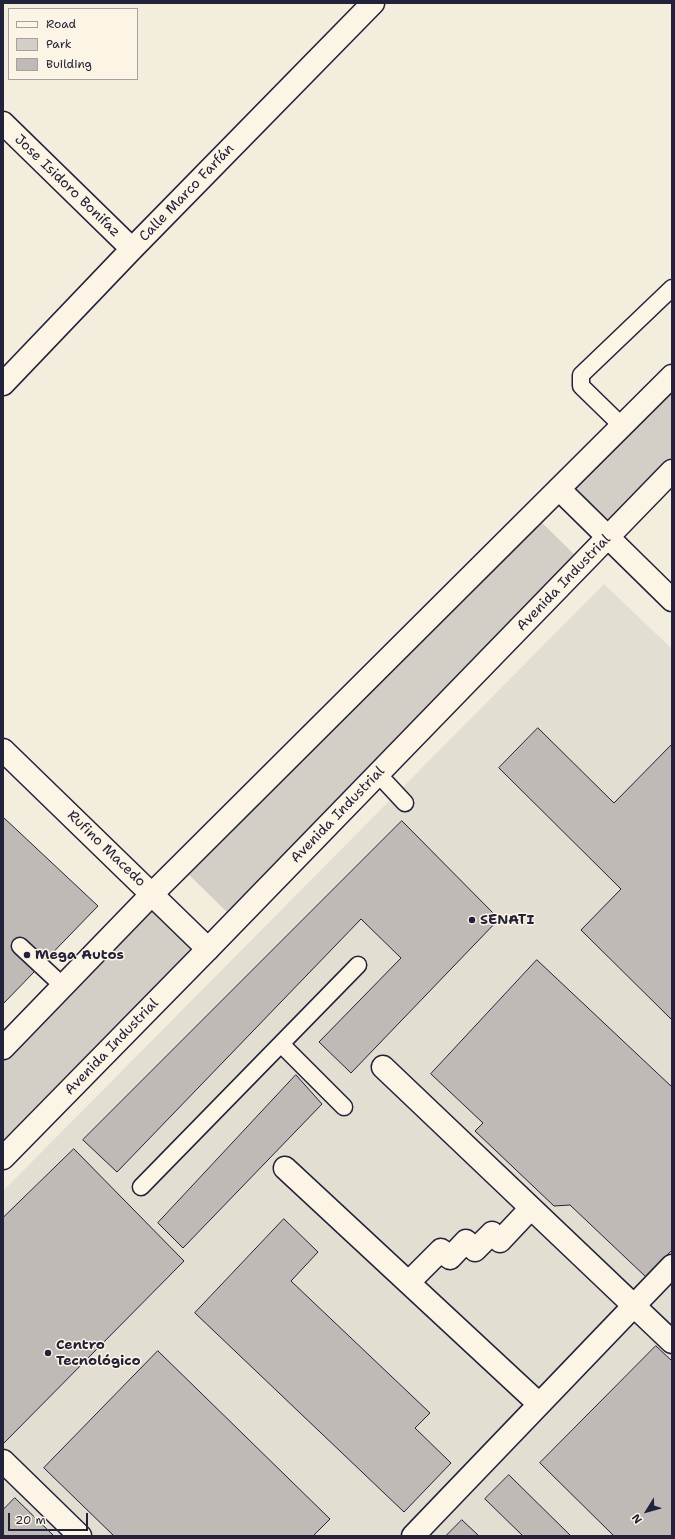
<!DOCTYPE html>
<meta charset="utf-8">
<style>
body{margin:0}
#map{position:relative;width:675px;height:1539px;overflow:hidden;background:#f3edde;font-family:"Shantell Sans",sans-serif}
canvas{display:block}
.frame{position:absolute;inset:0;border:4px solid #22223b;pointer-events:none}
.legend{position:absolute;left:8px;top:8px;width:130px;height:72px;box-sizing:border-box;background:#fcf5e5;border:1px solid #a5a1a1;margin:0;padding:5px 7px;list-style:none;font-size:12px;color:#22223b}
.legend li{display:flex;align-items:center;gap:8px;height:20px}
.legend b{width:20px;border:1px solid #a5a1a1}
.north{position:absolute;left:627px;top:1491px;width:40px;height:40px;-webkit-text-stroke:3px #fcf5e5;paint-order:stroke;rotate:233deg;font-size:11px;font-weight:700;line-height:16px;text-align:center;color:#22223b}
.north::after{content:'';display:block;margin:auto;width:14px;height:18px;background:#22223b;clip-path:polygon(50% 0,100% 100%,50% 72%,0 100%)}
.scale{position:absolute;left:8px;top:1513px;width:80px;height:18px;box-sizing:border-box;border:2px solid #22223b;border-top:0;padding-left:5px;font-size:12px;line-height:14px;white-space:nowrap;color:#22223b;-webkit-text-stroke:3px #fcf5e5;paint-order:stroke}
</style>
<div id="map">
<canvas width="675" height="1539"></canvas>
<div class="frame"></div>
<ul class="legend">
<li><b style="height:5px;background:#fcf5e5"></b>Road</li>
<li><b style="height:11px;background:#d4cfc6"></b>Park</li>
<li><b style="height:11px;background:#bfbab6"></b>Building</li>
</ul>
<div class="north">N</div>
<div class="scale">20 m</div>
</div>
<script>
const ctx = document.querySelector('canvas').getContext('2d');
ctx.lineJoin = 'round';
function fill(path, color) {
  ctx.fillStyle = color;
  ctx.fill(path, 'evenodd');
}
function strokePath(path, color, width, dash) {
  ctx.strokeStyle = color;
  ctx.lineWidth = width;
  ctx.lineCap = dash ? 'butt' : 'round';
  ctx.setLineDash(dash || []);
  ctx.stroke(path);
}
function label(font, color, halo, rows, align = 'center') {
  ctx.font = font + ' "Shantell Sans",sans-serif';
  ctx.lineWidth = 3;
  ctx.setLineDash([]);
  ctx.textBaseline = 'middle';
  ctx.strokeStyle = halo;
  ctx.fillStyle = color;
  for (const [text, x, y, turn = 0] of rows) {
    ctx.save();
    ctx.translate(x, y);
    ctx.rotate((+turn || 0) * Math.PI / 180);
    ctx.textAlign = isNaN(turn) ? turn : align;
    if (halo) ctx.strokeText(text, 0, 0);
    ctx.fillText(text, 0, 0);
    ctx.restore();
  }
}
fill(new Path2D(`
 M604 584 672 649V1536H3V1191Z`), '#e3ded2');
fill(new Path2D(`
 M672 375V463L611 526 566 481Z
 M534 515 579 559 232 917 183 869Z
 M151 900 202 950 3 1154V1052Z`), '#d4cfc6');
const building = new Path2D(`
 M538 728 614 803 672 744V1020L581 930 621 889 499 768Z
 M3 817 98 906 3 1004Z
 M402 821 499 919 351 1073 319 1042 401 958 361 919 117 1172 83 1140Z
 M537 960 672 1087V1250L646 1277 570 1205 554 1206 475 1131 483 1123 431 1074Z
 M296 1075 322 1104 183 1248 158 1223Z
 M74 1149 184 1261 3 1444V1218Z
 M284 1219 318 1252 291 1281 430 1413 415 1428 451 1463 404 1512 195 1313Z
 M656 1346 672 1361V1536H614L540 1463Z
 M158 1351 330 1519 313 1536H114L44 1468Z
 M509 1475 571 1536H523L485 1499Z
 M15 1498 54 1536H3V1510Z
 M462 1520 479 1536H446Z`);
fill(building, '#bfbab6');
strokePath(building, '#22223b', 1);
const service = new Path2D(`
 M622 426 581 386V375L672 288
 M378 774 405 803
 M20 946 63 986
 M281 1044 344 1107
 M141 1187 358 965`);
const pedestrian = new Path2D(`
 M383 1067 672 1342
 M285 1168 539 1404
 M409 1282 441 1250 450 1258 466 1241 475 1250 492 1233 500 1241 531 1208
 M3 1461 80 1536
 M413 1536 672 1266`);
const minor = new Path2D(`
 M3 123 132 249
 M3 384 132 249 373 3
 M559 489 672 600
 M3 750 208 949`);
const secondary = new Path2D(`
 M3 1048 152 894 672 376
 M3 1158 208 949 672 471`);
strokePath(service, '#22223b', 19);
strokePath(pedestrian, '#22223b', 25);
strokePath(minor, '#22223b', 25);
strokePath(secondary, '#22223b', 25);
strokePath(service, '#fcf5e5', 16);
strokePath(pedestrian, '#fcf5e5', 22);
strokePath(minor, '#fcf5e5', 22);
strokePath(secondary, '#fcf5e5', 22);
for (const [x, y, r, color] of [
 [472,920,4,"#22223b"],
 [27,955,4,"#22223b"],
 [48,1353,4,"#22223b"]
]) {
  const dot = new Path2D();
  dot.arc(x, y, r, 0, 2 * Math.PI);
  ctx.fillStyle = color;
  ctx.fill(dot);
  strokePath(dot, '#fcf5e5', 1.5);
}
label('14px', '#22223b', '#fcf5e5', [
 ["Jose Isidoro Bonifaz",67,186,44],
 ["Calle Marco Farfán",187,193,-46],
 ["Avenida Industrial",564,583,-46],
 ["Avenida Industrial",338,815,-46],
 ["Rufino Macedo",106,849,44],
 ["Avenida Industrial",112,1047,-46]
]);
label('bold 14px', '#22223b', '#fcf5e5', [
 ["SENATI",480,920],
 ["Mega Autos",35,955],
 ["Centro",56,1345],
 ["Tecnológico",56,1361]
], 'left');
</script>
